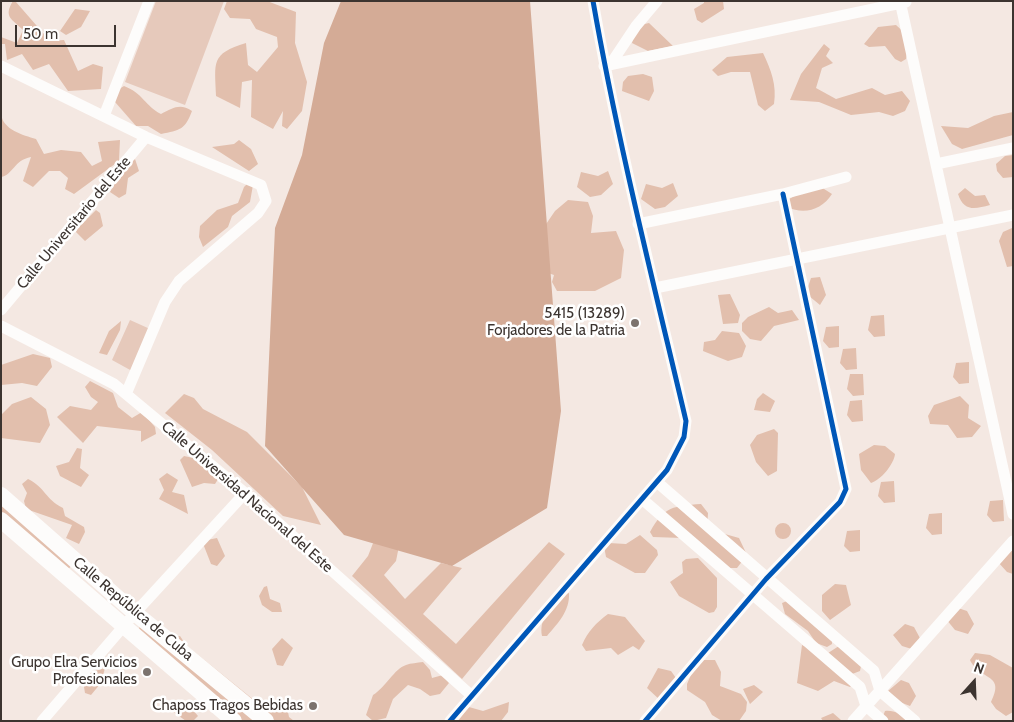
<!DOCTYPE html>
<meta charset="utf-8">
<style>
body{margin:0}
#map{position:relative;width:1014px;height:722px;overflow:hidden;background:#f4e8e2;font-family:Cabin,sans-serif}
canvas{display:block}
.frame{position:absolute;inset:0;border:2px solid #3c3430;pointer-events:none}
.north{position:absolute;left:949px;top:657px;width:50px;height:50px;-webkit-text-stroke:4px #fff;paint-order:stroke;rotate:20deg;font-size:14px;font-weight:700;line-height:20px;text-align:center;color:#3c3430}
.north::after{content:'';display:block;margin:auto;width:18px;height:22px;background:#3c3430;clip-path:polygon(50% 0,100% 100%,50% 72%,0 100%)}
.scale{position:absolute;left:15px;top:25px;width:101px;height:22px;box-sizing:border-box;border:2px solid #3c3430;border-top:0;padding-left:6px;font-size:15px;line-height:18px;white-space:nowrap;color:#3c3430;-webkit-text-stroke:4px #fff;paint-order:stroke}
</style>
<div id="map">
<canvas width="1014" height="722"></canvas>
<div class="frame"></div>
<div class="north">N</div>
<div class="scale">50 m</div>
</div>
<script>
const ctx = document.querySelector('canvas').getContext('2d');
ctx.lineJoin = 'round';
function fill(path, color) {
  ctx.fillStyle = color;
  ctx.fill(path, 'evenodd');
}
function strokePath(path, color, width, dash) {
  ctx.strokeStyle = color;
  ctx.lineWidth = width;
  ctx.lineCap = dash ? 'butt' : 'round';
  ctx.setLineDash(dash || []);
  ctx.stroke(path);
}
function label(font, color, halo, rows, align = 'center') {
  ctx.font = font + ' Cabin,sans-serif';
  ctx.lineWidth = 5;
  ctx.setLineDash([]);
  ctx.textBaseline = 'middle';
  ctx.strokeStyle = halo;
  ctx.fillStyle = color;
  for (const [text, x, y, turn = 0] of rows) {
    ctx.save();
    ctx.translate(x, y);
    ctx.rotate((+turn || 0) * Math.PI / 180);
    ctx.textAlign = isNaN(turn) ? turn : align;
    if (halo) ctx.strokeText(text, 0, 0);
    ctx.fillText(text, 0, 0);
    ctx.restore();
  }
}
fill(new Path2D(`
 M156 1H224L185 105 125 82Z
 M130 320 150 329 132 371 112 360Z`), '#e6c9bb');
fill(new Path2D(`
 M13 1 16 2 50 41 64 40 78 71 93 64 103 67 101 89 68 91 49 64 33 70 22 54 7 60 5 44H1V37L17 43 23 30C12 19 3 17 13 1Z
 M227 1H267L296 12 295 43 307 82 302 111 287 129 282 126 283 111 273 129 251 117 252 80 242 82 240 108 216 96C215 62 210 54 246 43L248 65 257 72 278 47 277 37 256 29 250 19 230 18 224 9Z
 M704 1H723L724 9 702 23 697 20 694 9 704 3Z
 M75 9 90 11 81 27 66 35 60 31Z
 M649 23 673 46 648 51 632 43 636 26Z
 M896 25 909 37 906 59 901 62 895 59 885 46 869 47 864 44 878 27Z
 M824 44 830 49 826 56 833 63 822 68 816 88 836 99 872 88 885 95 902 91 910 101 905 111 893 116 879 112 851 115 819 102 790 100 801 74Z
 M763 53C771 70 777 85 774 104L765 111 758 105 750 72H731L718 76 712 70 727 57Z
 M643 74 652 77 654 91 649 101 622 91 623 82 628 76Z
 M124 86C143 93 145 106 161 114 173 108 180 103 192 111 185 130 180 130 161 134L148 126H136L115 102 116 91Z
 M1013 112V135L962 149 952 144 941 126 968 128 994 116Z
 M1 114C3 130 23 135 36 139L44 154 61 150 81 152 92 166 102 161 98 142 120 140 119 161 74 194 65 189 68 178 60 171H49L33 187 23 181 31 157C14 160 13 175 1 177Z
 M239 140 251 149 258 164 249 171 212 147 234 144Z
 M1013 155V177L1003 178 997 171 996 164 1005 156Z
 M135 159 139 171 128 178 126 194 119 198 110 192 125 166Z
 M608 171 613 184 601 195 590 197 577 187 581 172 598 176Z
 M248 183 253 185 250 202 232 216 228 227 203 247 199 237 200 226 217 210 238 203 244 187Z
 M673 183 678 196 665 207 655 209 641 199 646 184 662 188Z
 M821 187 832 194C822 210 804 215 787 207L789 199 808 189Z
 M965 188 975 196 985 195 990 205C975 209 964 212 958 194Z
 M568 200 588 202 593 216 591 233 616 231 624 250 621 278 595 291H557L552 282 554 275 548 273 542 230 555 211Z
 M96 210 100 213 103 226 85 241 75 231Z
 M1013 222V266L1007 267 999 241 1003 232 1012 228Z
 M820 277 826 295 820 305 809 296 808 287 811 278Z
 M730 294 740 315 738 323 723 324 718 295Z
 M769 307 778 313 792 310 799 320 774 326 761 341 750 339 742 331V323L748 317Z
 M884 315 885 336 874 337 868 330 871 316Z
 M121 321 120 330 107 355 99 353 109 331Z
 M839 326V347L829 348 823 341 826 327Z
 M722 331 739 333 746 346 742 357 728 361 703 351 704 342 715 340Z
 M856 348 857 369 846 370 840 363 843 349Z
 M33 354 50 358 52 367 37 386 22 383 1 385V365Z
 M969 362V383L959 384 953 377 956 363Z
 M850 374H863L864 395 853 396 847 389Z
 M90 381 113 393 118 407 132 418 142 412 155 427 156 434 141 442V431L97 426 83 443 57 417 70 406 91 410 98 402 91 397 85 387Z
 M763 393 775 401 770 412 754 410 757 399Z
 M184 394 194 398 203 409 247 432 302 487 321 525 283 516 212 450 165 413Z
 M960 396 969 405 968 418 981 426 972 437 957 438 948 425 930 424 928 416 934 405Z
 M31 397 46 409 50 425 40 443 1 438V415L12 404Z
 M862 400 863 421 852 422 847 415 850 401Z
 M774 429 778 433 777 471 768 476 756 462 750 445 757 435Z
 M874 445 885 446 895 454C894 464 881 480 871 483L861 470 859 454Z
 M77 448 82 449 80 468 89 475 81 487 60 476 56 466 69 462Z
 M184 456 198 459 220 476 215 484 204 483 192 487 180 460Z
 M167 473 178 480 172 492 184 495 188 514 159 499 164 490 159 479Z
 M28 479C45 487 45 499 63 508L65 516 84 527 85 532 79 544 66 538 72 525 26 509 24 501 27 493 22 484Z
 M894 481 895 502 884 503 878 496 881 482Z
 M1003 500 1004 521 993 522 987 515 990 501Z
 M1 501 73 563 68 570 1 513Z
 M701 504 708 513 707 529 739 538 747 555 737 568H725L682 538 653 537 650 532C664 506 674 506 701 504Z
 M942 513V534L932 535 926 528 929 514Z
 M775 531a8 8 0 1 1 16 0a8 8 0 1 1-16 0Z
 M860 530V551L850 552 844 546 847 531Z
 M377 533 400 541 396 561 384 575 405 599 441 563 462 568 423 614 456 644 549 542 565 554 462 679 352 576 368 556Z
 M640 535 657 550 658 555 645 573H635L606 557 604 546 609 543 626 544Z
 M217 538 225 556 217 566 211 564 202 541Z
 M1011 551H1013V574L1007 572 998 562Z
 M698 558 717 578V607L714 612 709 613 679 596 670 582 683 573 682 562 686 559Z
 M835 584 846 585 851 605 830 620 822 611V595Z
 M267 586 270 599 280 603 282 612H272L262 605 259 596 264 587Z
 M569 593C570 611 558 623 547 636H542C539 620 549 609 558 596Z
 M787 601 832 633V644L827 647 816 643 808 631 785 614 782 603Z
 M958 608 967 611 974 624 968 634 955 630 946 619Z
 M608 614 625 617 645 641 639 650 633 646 618 655 611 648 586 651 582 645C588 631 596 623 608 614Z
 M905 624 914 627 921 640 915 650 902 646 893 635Z
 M140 626 170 637 180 636 186 645 265 709 276 702 288 712 289 717 294 721H229L137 634Z
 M282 638 293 648 283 666 277 665 272 649Z
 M842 644 862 661 860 671 847 676 855 683 850 687 834 681 818 691 797 683 802 645 825 655Z
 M975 653 990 655 1013 668V712L1006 716 996 709 991 702C1006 673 980 681 970 660Z
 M702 660H715L721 672 720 686 741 694 747 702 746 711 739 721H722L712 715 705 702 687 690V684L696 663Z
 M423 662 430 670 432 678 443 675 449 683 440 694 430 696 420 689 408 685 393 699 386 718 373 721 366 715 373 695C386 687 394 669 406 665 411 663 417 663 423 662Z
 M105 668 101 683 91 695 85 693 83 681 88 673Z
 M658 668 671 671 676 678 661 701 647 688Z
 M901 680 909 683 916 696 910 706 897 701 888 691Z
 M754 685 763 692 750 704 743 689Z
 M186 702 198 716 193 721H186L172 711 176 704Z
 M509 702 508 712 501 721H458L469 707 483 711Z
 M885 711C894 710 901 714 907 721H884L883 716Z
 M833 713 841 720 823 721 821 718Z`), '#e2bfad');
fill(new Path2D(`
 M341 1H530L561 411 547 508 452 566 344 535 265 446 275 228 302 155 324 43Z`), '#d4ab96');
strokePath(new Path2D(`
 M900 1 1013 514
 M610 65 636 26 657 1
 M1 66 146 137 261 185 266 201 258 213 179 281 165 302 126 394
 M604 66 906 2
 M104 116 149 1
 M936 164 1013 148
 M638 224 783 194 846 177
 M655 288 1013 215
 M1 310 146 137
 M1 326 114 384 245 493 472 696
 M657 482 874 671 880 691 915 721
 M642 499 860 687 866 706 883 721
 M42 721 135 613 245 493
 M450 721 667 470 684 437 686 421C653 281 618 143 593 1
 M645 721 766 579 840 502 846 489 783 194
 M853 721 1013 541`), '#fdfcfb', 11);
strokePath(new Path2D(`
 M1 495 135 613 266 721
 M1 520 234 721`), '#fdfcfb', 16);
strokePath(new Path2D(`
 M450 721 667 470 684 437 686 421C653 281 618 143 593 1
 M645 721 766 579 840 502 846 489 783 194`), '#0057b8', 5);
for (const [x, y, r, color] of [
 [635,323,5,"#7c736e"],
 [147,672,5,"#7c736e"],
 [313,706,5,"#7c736e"]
]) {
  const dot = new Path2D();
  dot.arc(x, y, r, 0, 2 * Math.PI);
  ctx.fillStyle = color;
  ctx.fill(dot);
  strokePath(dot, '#fff', 2);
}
label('15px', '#3c3430', '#fff', [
 ["Calle Universitario del Este",74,223,-50],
 ["Calle Universidad Nacional del Este",247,497,41],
 ["Calle República de Cuba",133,609,40]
]);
label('15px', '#3c3430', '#fff', [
 ["5415 (13289)",625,314],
 ["Forjadores de la Patria",625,331],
 ["Grupo Elra Servicios",137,663],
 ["Profesionales",137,680],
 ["Chaposs Tragos Bebidas",303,706]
], 'right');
</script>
